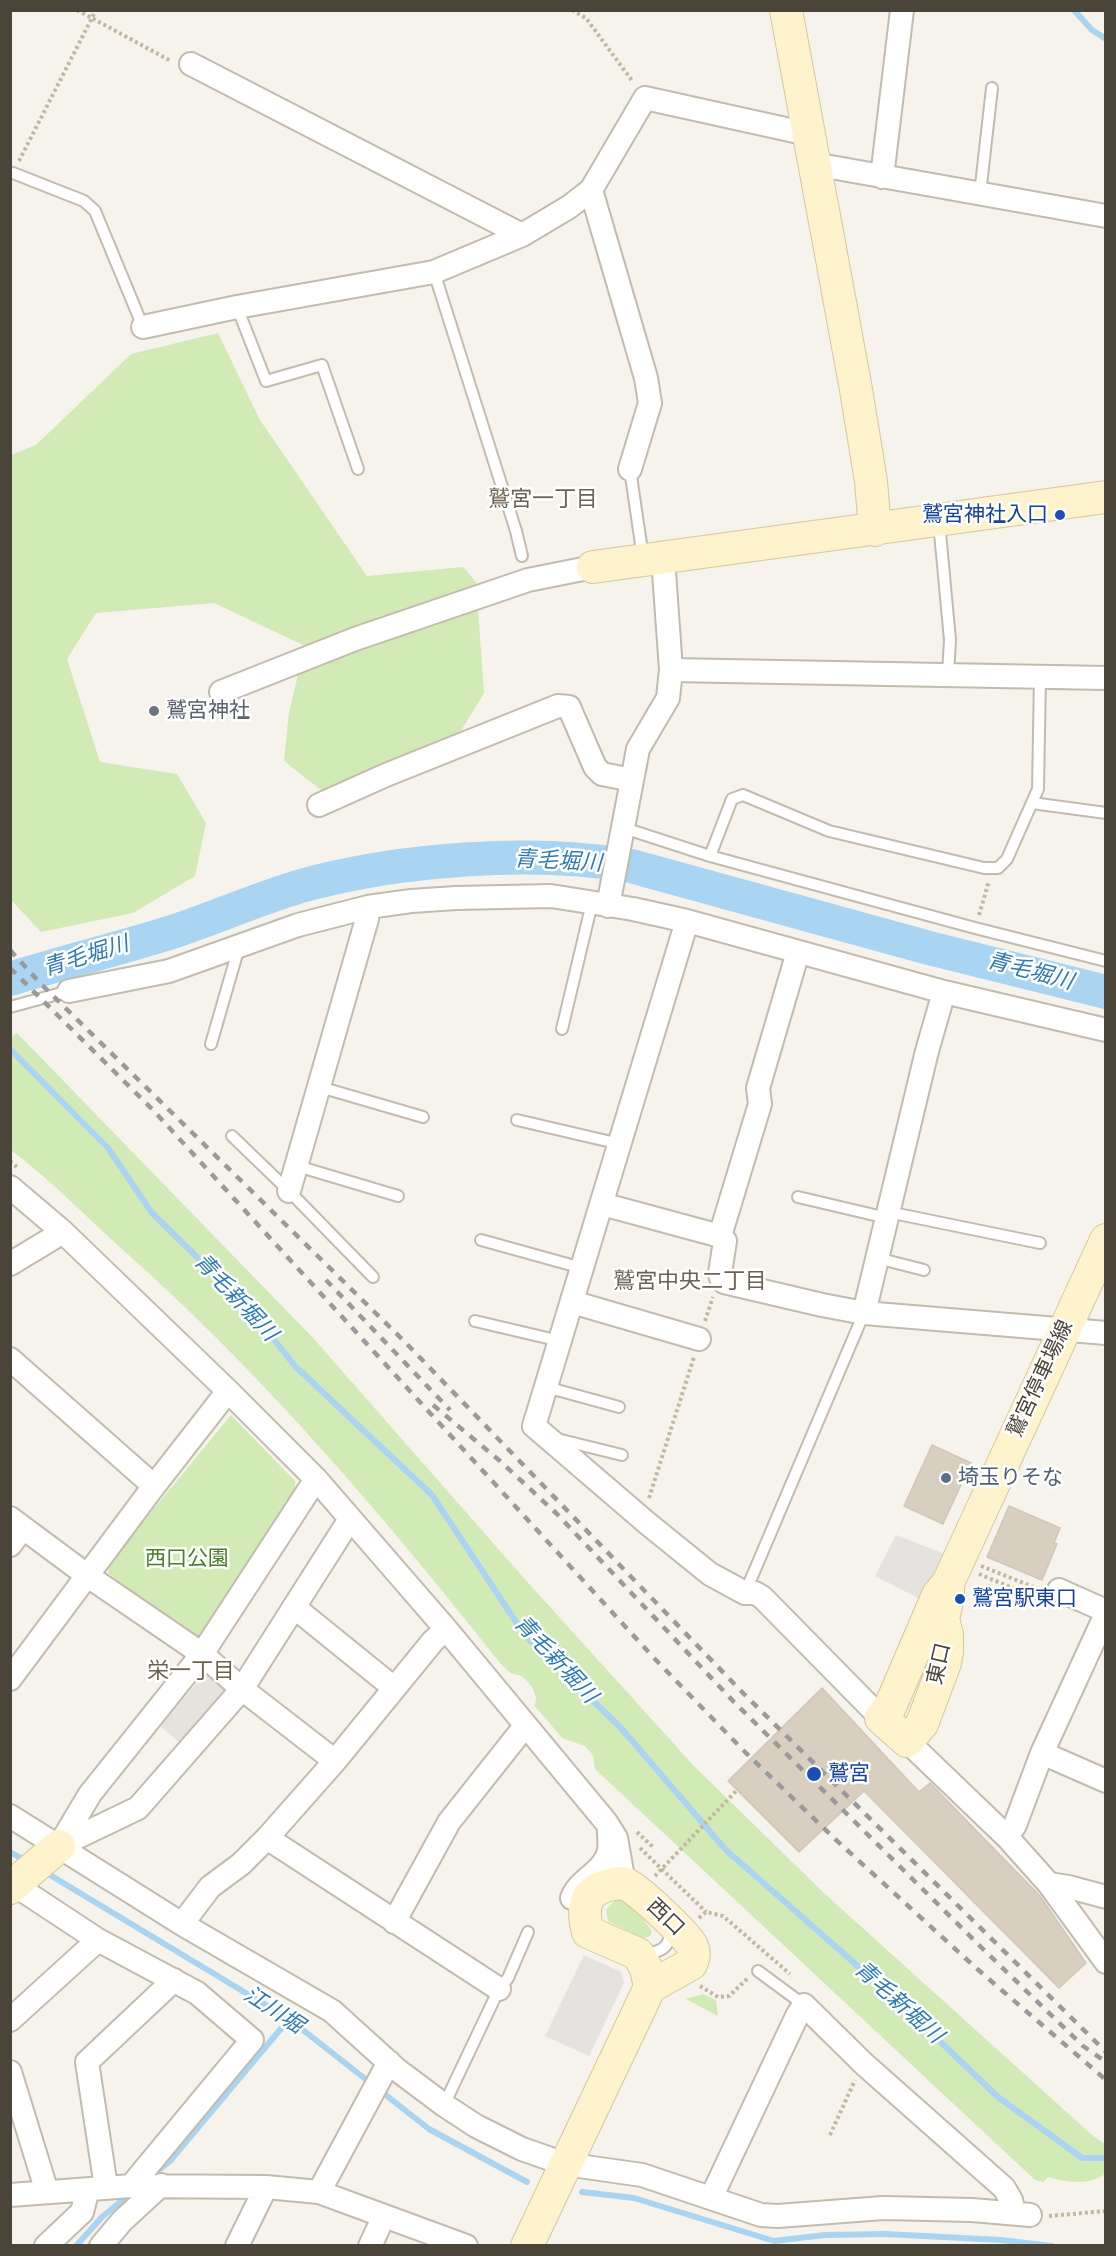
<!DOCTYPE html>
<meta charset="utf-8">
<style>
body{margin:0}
#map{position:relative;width:1116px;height:2256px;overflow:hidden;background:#f6f3ec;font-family:"DM Sans",sans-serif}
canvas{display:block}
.frame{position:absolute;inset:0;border:12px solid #4b4439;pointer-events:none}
</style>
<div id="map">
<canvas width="1116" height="2256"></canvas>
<div class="frame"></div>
</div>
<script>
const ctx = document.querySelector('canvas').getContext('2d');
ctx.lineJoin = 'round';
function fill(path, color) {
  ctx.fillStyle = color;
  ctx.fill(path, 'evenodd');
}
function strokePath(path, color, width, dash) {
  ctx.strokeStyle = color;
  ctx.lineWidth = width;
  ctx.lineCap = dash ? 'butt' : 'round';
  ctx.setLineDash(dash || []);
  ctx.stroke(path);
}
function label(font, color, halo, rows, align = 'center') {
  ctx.font = font + ' "DM Sans","Noto Sans JP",sans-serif';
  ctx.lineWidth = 5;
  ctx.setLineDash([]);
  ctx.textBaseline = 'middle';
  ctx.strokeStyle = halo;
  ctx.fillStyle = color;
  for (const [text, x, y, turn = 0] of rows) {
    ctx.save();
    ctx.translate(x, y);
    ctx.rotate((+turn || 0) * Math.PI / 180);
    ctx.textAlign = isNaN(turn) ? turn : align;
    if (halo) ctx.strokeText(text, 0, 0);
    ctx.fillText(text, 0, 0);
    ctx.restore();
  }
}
fill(new Path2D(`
 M205 1673 226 1690 181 1744 160 1726Z`), '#e6e2dd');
fill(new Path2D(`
 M218 333 260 420 367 576 463 567 476 582 484 693 445 757 340 805 284 761 289 712 305 646 214 603 96 613 67 659 100 762 177 774 206 823 195 876 133 913 41 932 11 900V455L36 445 131 354Z
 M17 1033 314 1339 522 1576 694 1766 825 1894 1092 2135 1105 2144V2174C1089 2186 1066 2182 1048 2177L1043 2182 1035 2180 595 1769 593 1755 585 1746 562 1738 535 1706 536 1697 532 1687 522 1676 510 1673 500 1663C387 1520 269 1381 133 1259 92 1223 55 1183 11 1150V1037Z
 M231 1415 295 1481V1493L202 1644 108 1573 110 1562Z
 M616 1899 628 1901 650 1928 652 1932 650 1936 643 1938 608 1921 606 1910Z
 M703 1994 716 2000 718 2016 686 1999Z`), '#d2eab5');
fill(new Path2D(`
 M896 1535 950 1556 926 1602 875 1576Z
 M584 1955 621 1972 624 1983 589 2056 545 2036Z`), '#e5e3e0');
strokePath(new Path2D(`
 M1074 10 1092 30 1106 39
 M10 1049 108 1148 152 1213 249 1308 295 1366 432 1495 524 1634 621 1728 726 1850 902 2005 998 2097 1082 2158H1106
 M10 1852 26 1861
 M45 1872 289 2019 429 2129 527 2182
 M154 2174 170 2161 289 2019
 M582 2192 634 2198 774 2241 825 2235 885 2234 1001 2240 1052 2246
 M76 2246 102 2217 130 2194`), '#a9d4f2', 6);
strokePath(new Path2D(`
 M10 979C64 962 118 949 172 932 215 918 257 899 301 886 399 859 530 849 631 866L929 948 1106 992`), '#a9d4f2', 34);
const building = new Path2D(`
 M932 1445 971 1463 943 1524 904 1506Z
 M1009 1506 1060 1528 1054 1543 1057 1544 1042 1580 987 1557Z
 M822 1688 919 1792 930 1783 1040 1896 1086 1963 1059 1988 864 1791 799 1852 728 1781Z`);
fill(building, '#d8cfc1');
strokePath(building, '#d3c7b4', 1.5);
const lane = new Path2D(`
 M13 173 84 201 95 211 143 327
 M980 194 992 88
 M434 272 516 531 522 556
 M237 307 266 381 322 365 358 469
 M630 469 643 558
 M939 522 950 640 948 674
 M1032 803 1106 813
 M624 828 710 856 975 928 1106 961
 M710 856 732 799 743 795 829 831 984 868H998L1007 859 1038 789 1040 676
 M10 1007 69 991
 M562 1029 592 903
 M211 1044 237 954 236 947
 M320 1087 423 1117
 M517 1120 620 1144
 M232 1136 289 1191 373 1277
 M297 1166 398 1196
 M798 1197 887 1218
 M888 1212 1040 1243
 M481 1240 582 1268
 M877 1258 924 1270
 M475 1321 560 1341
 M546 1387 619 1407
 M557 1439 622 1455
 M745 1593 864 1313
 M641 1954C658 1953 671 1949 670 1930
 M758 1971 804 2005
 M444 2105 499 1989 508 1978 528 1932`);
const street = new Path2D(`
 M191 64 522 235
 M814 164 1106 216
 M882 177 902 10
 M591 190 646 378 650 403 630 469
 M143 327 237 307 434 272 522 235 569 207 591 190 645 98 808 134
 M671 670 1106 678
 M221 692 355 639 528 580 593 567
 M319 805 386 775 558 706 569 707 595 767 602 774 632 780
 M608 906 638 749 668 698 671 670 663 558
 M687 921 534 1426 647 1523 710 1574 745 1593H755L762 1597 881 1718
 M69 991 169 971 298 925 368 907 411 901 456 898 551 896 633 909 687 921 944 992 1106 1030
 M10 1187 63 1232 228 1391 316 1479 446 1629 606 1822 616 1838 624 1883
 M289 1191 367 919 368 907
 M602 1204 720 1236 725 1241 720 1273 721 1278 724 1282 822 1305 864 1313 1106 1333
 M720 1236 760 1104 758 1088 798 952
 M10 1264 63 1232
 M572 1302 699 1339
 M864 1313 927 1051 944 992
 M10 1359 154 1486
 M316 1479 202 1654 90 1794 59 1846 138 1808 242 1689 350 1519
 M10 1518 88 1576 202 1654 242 1689 335 1761
 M10 1545 23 1528
 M1059 1590 1106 1611
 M294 1607 394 1688
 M10 1679 154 1486 228 1391
 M907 1741 1007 1837 1049 1884 1106 1962
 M1042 1753 1106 1781
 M10 1816 182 1924 332 2011 396 2069 444 2105 476 2126 522 2149 565 2164 642 2175 761 2215 778 2216 883 2208 972 2210 1030 2215
 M1007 1837 1015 1825 1042 1753 1106 1614
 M267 1838 499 1989
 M10 1882 98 1940 197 1993 252 2040 131 2186
 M1049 1884 1069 1887 1106 1897
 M572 1898C579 1879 604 1872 609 1851 610 1845 609 1838 609 1831
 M394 1922 449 1822 525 1726
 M182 1924 210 1887 241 1864 267 1838 335 1761 433 1641 446 1629
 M10 2020 98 1940
 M10 2072 47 2192
 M106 2187 87 2062 174 1980
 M319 2192 389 2062
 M10 2195 131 2186 266 2187 319 2192 466 2246
 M711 2198 797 2016 804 2005 864 2064 1004 2188 1011 2200 1014 2213
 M46 2246 82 2212 88 2189
 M101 2246 122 2221 161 2185
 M237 2246 266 2187
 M370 2246 384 2216`);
const secondary = new Path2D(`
 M786 10 855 384 871 481 875 530
 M593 567 1106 497
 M948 1583V1597L943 1619 947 1635V1652L945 1663 922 1724 907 1741 881 1718 890 1707 938 1595 948 1583 1106 1240
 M624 1883C638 1889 685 1933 692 1946 695 1953 694 1957 691 1964L650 1987 646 1968 638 1954 588 1932C579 1899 590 1885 624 1883Z
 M10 1888 59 1846
 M527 2246 650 1987`);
strokePath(lane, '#c2bbae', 14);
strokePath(street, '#c2bbae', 26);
strokePath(secondary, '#d6c79b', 34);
strokePath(new Path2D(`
 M77 10 171 61
 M572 10 586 18 633 82
 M19 161 96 10
 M979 915 989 881
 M10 1161 17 1167
 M705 1321 713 1297
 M649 1498 694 1357
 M981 1566 1041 1590
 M979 1574 1041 1600
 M637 1832 654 1848
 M640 1848 706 1912
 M655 1876 737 1790
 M699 1918 706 1912 723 1916 790 1974
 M700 1986 718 1997 729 1996 748 1978
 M830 2135 855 2080
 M1049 2216 1106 2211`), '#c4b79f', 4, [3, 3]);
strokePath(lane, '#fff', 10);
strokePath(street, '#fff', 22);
strokePath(secondary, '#fff3cd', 32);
strokePath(new Path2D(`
 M10 950 40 983 403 1340 744 1694 1106 2052
 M10 968 153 1110 654 1658 745 1752 835 1839 976 1968 1106 2080
 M326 1280 450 1410
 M433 1405 500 1461 557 1514 734 1702 981 1947 1083 2046 1106 2062`), '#9a9a9a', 4.5, [8, 8]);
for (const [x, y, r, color] of [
 [1060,515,6,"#1a4fb4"],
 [154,711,6,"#6b7280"],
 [946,1478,6,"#5c6f8a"],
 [960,1599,6,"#1a4fb4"],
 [814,1774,8,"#1a4fb4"]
]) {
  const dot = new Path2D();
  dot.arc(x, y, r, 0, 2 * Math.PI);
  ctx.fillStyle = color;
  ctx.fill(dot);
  strokePath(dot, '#fff', 2);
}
label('21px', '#164399', '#fff', [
 ["鷲宮神社入口",1048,515,"right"],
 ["鷲宮駅東口",972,1599],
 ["鷲宮",828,1774]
], 'left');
label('21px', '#5b616d', '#fff', [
 ["鷲宮神社",166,711]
], 'left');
label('21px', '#4b4439', '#fff', [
 ["鷲宮停車場線",1041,1379,-65],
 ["東口",940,1664,-77],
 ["西口",665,1918,44]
]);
label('21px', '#4e5e75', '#fff', [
 ["埼玉りそな",958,1478]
], 'left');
label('21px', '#4a7f2a', '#fff', [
 ["西口公園",187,1559]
]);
label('22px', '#6e6250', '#fff', [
 ["鷲宮一丁目",543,500],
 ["鷲宮中央二丁目",690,1282],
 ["栄一丁目",191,1672]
]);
label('italic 22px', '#2e7ab2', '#fff', [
 ["青毛堀川",558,862,3],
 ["青毛堀川",86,957,-17],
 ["青毛堀川",1030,972,15],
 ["青毛新堀川",235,1298,47],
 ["青毛新堀川",555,1660,47],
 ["青毛新堀川",898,2003,42],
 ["江川堀",273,2011,33]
]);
</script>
